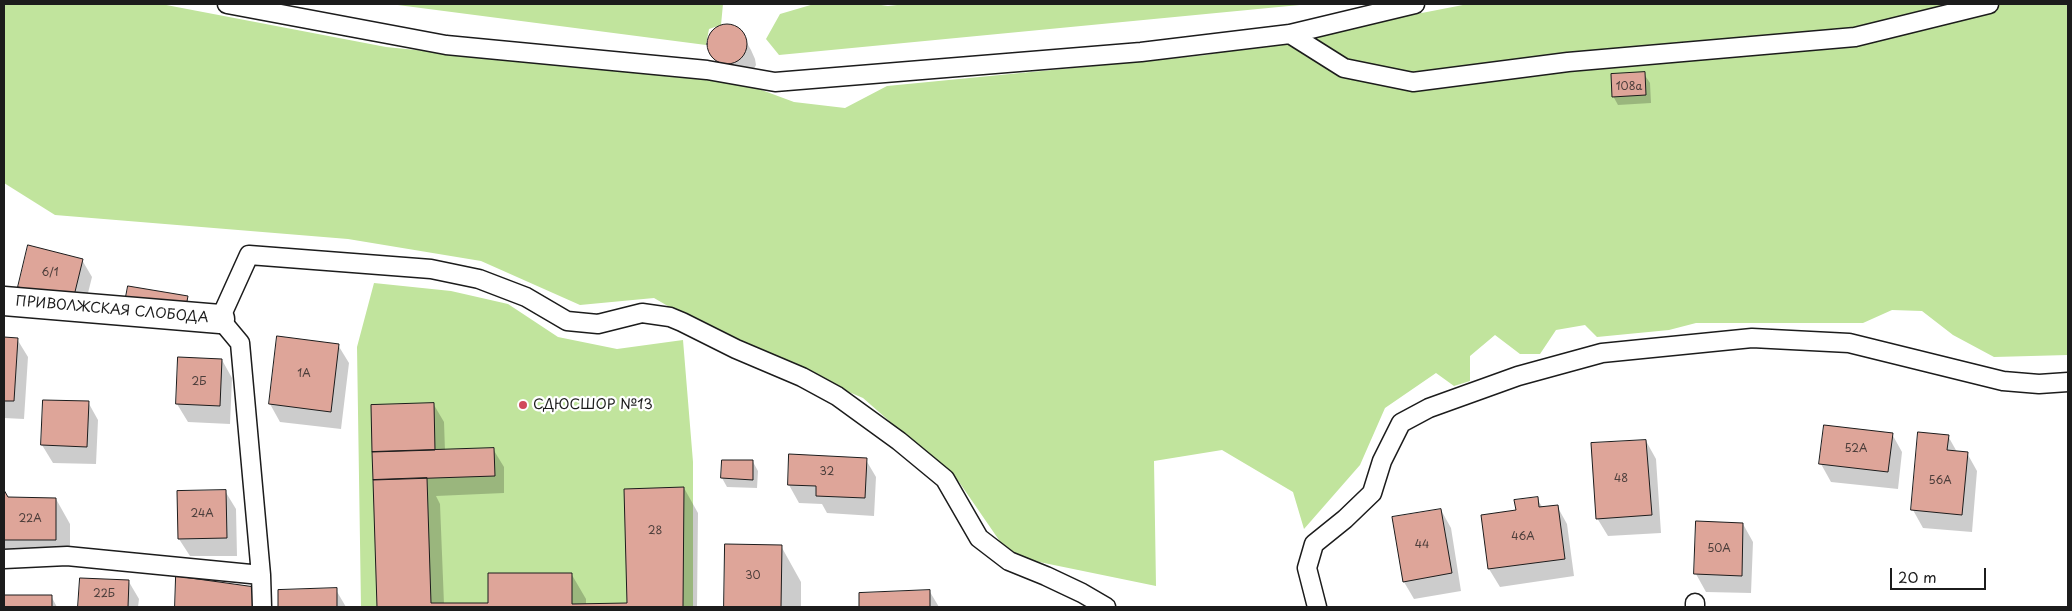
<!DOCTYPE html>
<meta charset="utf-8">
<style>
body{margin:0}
#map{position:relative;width:2072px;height:611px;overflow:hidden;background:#fff;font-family:"Playpen Sans",sans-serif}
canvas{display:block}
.frame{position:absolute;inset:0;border:5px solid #1c1c1c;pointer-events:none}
.scale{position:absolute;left:1890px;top:568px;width:96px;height:22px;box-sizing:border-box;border:2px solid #1c1c1c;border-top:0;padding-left:6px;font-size:15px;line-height:18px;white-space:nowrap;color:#1c1c1c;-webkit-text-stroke:4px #fff;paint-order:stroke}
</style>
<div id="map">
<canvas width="2072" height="611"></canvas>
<div class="frame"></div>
<div class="scale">20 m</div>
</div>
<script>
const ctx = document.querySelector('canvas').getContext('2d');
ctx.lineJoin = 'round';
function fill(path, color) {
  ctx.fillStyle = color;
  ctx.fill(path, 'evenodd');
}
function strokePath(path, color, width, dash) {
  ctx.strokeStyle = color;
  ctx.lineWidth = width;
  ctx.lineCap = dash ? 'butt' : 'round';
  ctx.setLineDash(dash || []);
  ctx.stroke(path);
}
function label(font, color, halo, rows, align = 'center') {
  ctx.font = font + ' "Playpen Sans",sans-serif';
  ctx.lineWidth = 4.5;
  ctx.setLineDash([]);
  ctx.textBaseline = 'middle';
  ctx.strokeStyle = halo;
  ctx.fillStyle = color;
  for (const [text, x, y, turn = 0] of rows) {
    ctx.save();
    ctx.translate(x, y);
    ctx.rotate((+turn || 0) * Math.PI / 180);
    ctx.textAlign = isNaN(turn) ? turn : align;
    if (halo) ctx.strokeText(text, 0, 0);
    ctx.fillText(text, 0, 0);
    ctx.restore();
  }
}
fill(new Path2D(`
 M4 4H161L386 47 740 82 794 102 845 108 887 86 1206 55 1468 4H2068V355L1994 357 1953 335 1922 311 1892 310 1863 323H1696L1669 330 1597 337 1585 325 1556 330 1540 354H1520L1495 335 1470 356V381L1454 386 1436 373 1385 408 1360 465 1304 529 1293 492 1222 450 1154 461 1156 586 1010 556 959 482 863 398 725 339 654 298 580 305 481 261 348 239 55 215 4 183Z
 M390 4H723L721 25 709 29 706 45Z
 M814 4H874L888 6 906 4H1310L779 55 766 39 780 14Z
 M374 283 451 291 508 304 558 337 617 349 683 340 693 462V607H361L357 347Z`), '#c1e49d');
fill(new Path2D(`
 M722 26H732L740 31 751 50 755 59 756 65 749 78 724 76 713 57 708 44 710 35Z
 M1644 74 1650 83 1651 103 1618 105 1613 96Z
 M82 260 92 277 82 317 30 305 19 287Z
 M4 339H17L28 357 24 419 4 418Z
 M338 345 349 363 341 429 280 422 270 404Z
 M179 359 222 360 232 378 230 424 188 422 177 404Z
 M44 401 88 402 98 420 96 464 53 463 42 445Z
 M434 405 444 422 445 451 493 449 504 467V493L436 496 440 504 444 604H489L572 575 586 599V605L628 604 684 488 698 513 697 607H378L372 407Z
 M1825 426 1892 434 1902 452 1898 489 1831 482 1821 464Z
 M1919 434 1948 436 1957 452 1967 453 1977 471 1972 532 1923 528 1913 510Z
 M1646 441 1656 459 1661 533 1608 536 1597 518Z
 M866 460 876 477 874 516 827 513 822 504 799 503 789 485Z
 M753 462 758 471 757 488 727 487 722 478Z
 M225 491 236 509 237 556H190L179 539Z
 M4 492 8 498 56 499 70 524V564H19L4 568Z
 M1537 499 1543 508 1557 506 1567 524 1574 576 1500 587 1489 569 1482 516 1517 511Z
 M1441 510 1451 528 1461 591 1414 599 1404 582Z
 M1743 524 1753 542 1751 593 1706 592 1696 574Z
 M726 546H781L801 582V607H725Z
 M177 578 265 607H176Z
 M81 579 129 582 139 599 138 607H80Z
 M336 590 346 607H279V591Z
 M930 592 939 607H861L860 594Z
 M4 596H51L57 607H4Z`), '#0003');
const building = new Path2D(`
 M707 44a20 20 0 1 1 40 0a20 20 0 1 1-40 0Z
 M1645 72 1646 95 1612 97 1611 74Z
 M28 245 83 259 73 300 18 287Z
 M128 286 188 296 185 312 125 302Z
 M277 336 339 344 331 412 269 404Z
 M4 337 18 338 14 401H4Z
 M178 357 222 359 220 406 176 404Z
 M43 400 89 401 87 447 41 445Z
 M434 403 435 450 372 452 371 405Z
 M1824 425 1893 433 1888 472 1819 464Z
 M1918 432 1949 435 1947 450 1968 452 1962 515 1911 510Z
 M1646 440 1652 515 1596 519 1591 443Z
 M494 448 495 476 373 480 372 452Z
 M789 454 867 458 865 498 816 496V486L788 485Z
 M722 460H753V480L721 478Z
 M427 478 431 603H488V573H572V604L627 603 624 489 684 487 683 607H377L373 480Z
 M4 490 8 497 56 498V540H4Z
 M226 490 227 538 178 539 177 491Z
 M1538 497 1539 507 1558 505 1565 559 1488 569 1481 515 1516 510 1514 500Z
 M1441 509 1452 573 1403 582 1392 517Z
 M1696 521 1743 523 1742 576 1694 574Z
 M725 544 782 545 781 607H724Z
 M176 576 255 587 254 607H175Z
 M80 578 129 580 128 607H78Z
 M337 588V607H278V590Z
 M930 590V607H859V593Z
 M4 595H52V607H4Z`);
fill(building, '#dea599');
strokePath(building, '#1c1c1c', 1);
const lane = new Path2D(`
 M227 4 446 45 707 70 775 82 1141 52 1290 34 1415 4
 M1290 34 1344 68 1413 82 1568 62 1855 37 1989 4
 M4 559 67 556 261 575
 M262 607 261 575 240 343 220 319 249 255 431 269 479 279 526 297 567 321 598 324 642 313 670 317 682 322 736 349 802 377 837 396 899 441 945 479 979 538 1009 561 1046 576 1082 593 1106 607
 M1317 607 1307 568 1314 544 1345 519 1372 493 1382 461 1401 423 1429 408 1518 376 1602 353 1752 338 1849 343 2003 381 2039 384 2068 382
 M1695 607V603`);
const street = new Path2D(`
 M4 301 220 319`);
strokePath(lane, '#1c1c1c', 21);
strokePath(street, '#1c1c1c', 31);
strokePath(lane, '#fff', 18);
strokePath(street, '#fff', 28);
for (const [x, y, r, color] of [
 [523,405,5,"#d1495b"]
]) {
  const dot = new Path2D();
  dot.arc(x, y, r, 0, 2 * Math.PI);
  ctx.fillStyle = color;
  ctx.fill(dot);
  strokePath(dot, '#fff', 2);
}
label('11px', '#4c3e3b', null, [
 ["108а",1629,87],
 ["6/1",50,273],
 ["1А",304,374],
 ["2Б",199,382],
 ["52А",1856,449],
 ["32",827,472],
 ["48",1621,479],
 ["56А",1940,481],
 ["24А",202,514],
 ["22А",30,519],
 ["28",655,531],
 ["46А",1523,537],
 ["44",1422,545],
 ["50А",1719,549],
 ["30",753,576],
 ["22Б",104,594]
]);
label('14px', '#1c1c1c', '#fff', [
 ["ПРИВОЛЖСКАЯ СЛОБОДА",112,310,5]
]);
label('14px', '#1c1c1c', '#fff', [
 ["СДЮСШОР №13",533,405]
], 'left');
</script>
